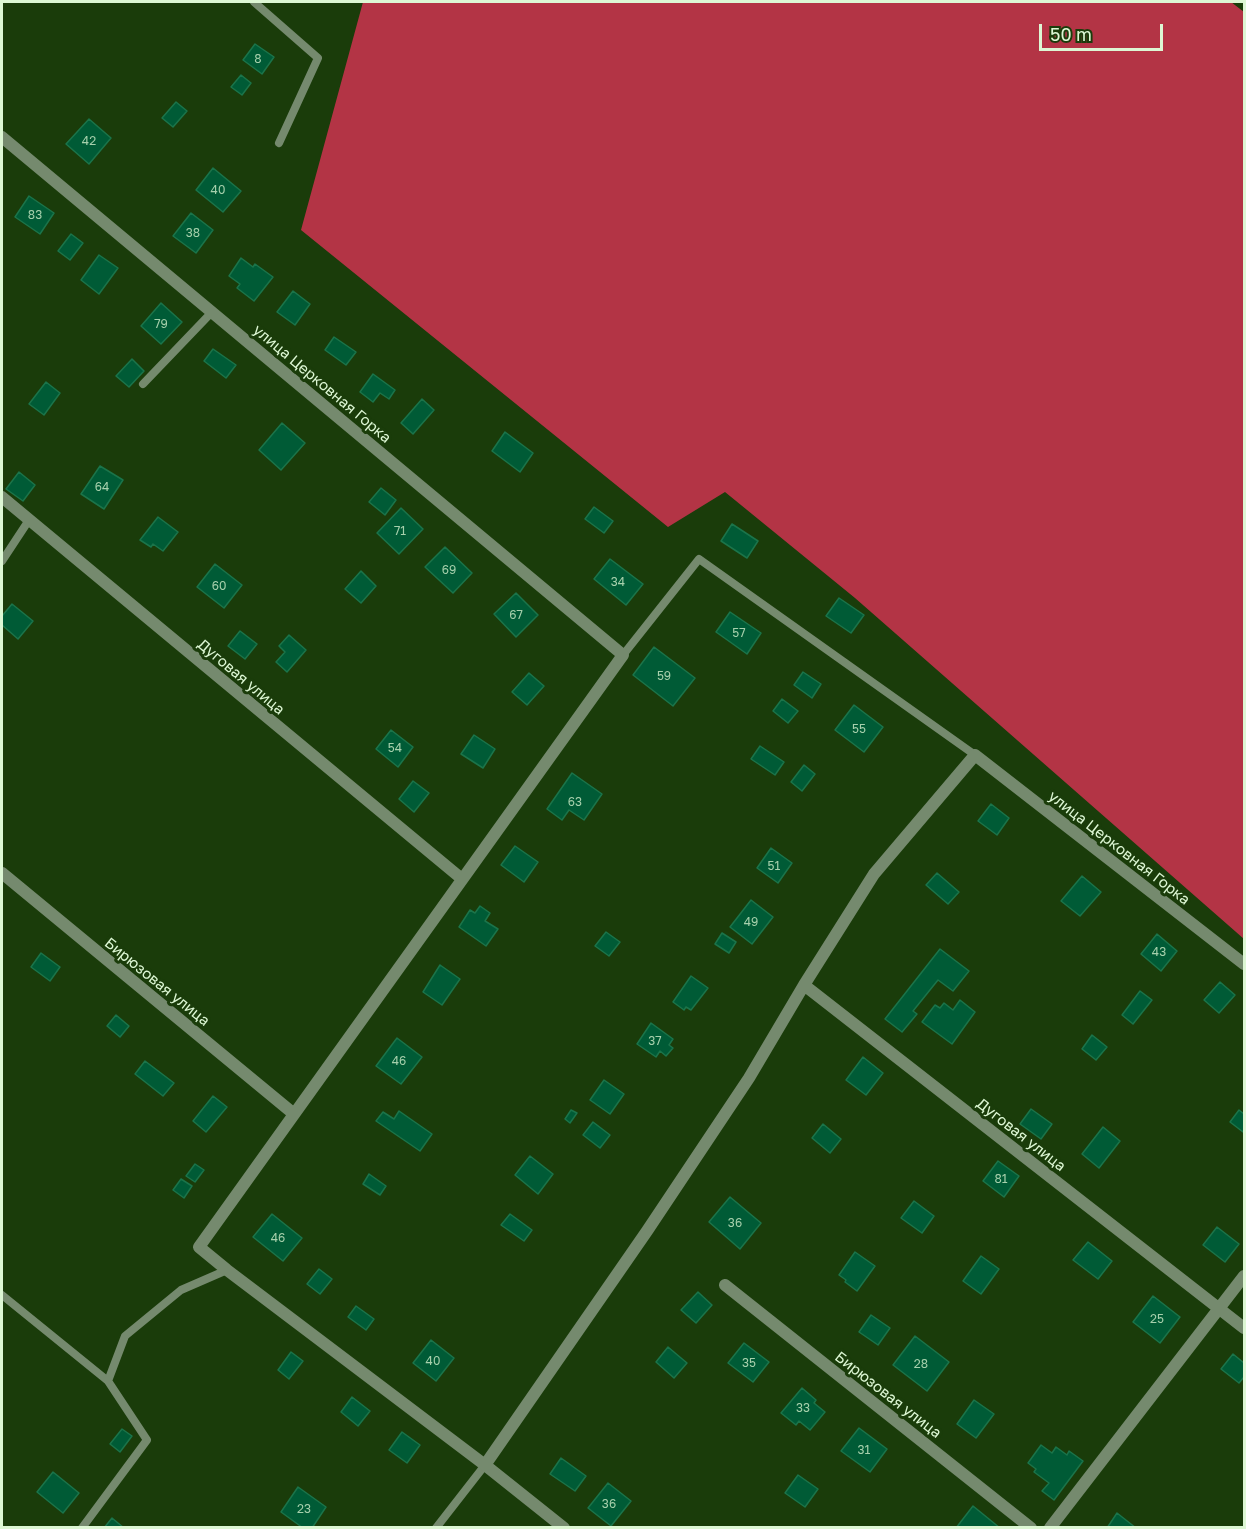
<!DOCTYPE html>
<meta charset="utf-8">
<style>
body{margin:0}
#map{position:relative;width:1246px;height:1529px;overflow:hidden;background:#1a3c0a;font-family:"Golos Text",sans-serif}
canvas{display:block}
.frame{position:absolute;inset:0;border:3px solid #ddf7d4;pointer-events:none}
.scale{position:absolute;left:1039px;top:24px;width:124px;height:27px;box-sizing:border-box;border:3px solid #ddf7d4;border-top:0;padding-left:8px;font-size:18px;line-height:21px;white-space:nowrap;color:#ddf7d4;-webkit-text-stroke:4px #1a3c0a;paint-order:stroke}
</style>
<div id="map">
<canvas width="1246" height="1529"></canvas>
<div class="frame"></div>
<div class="scale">50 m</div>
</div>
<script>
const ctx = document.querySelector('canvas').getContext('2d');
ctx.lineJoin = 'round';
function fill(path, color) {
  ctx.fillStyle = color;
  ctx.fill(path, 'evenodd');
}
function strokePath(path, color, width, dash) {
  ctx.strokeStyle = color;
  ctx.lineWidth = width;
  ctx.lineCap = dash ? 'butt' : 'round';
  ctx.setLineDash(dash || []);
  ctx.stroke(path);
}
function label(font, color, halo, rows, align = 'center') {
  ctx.font = font + ' "Golos Text",sans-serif';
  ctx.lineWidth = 6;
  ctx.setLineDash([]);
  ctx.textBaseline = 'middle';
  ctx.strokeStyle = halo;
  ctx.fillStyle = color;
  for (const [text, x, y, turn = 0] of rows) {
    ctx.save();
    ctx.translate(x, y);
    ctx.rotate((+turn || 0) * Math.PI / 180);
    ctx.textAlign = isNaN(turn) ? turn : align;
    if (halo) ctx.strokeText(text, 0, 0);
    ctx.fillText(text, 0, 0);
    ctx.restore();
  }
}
fill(new Path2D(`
 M363 2H1231L1244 12V939L855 598 725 492 668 527 301 230Z`), '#b33445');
const building = new Path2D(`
 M255 44 274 57 262 74 243 60Z
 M241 75 251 83 242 95 231 87Z
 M176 102 187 111 173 127 162 118Z
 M89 119 111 138 89 164 66 144Z
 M213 168 241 191 223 212 196 190Z
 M29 196 54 213 40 234 15 217Z
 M191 213 213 230 196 253 173 236Z
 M71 234 83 243 70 260 58 251Z
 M99 255 118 268 99 294 81 280Z
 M241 258 253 267 255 264 273 277 254 301 237 288 240 284 229 276Z
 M293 291 310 304 295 325 277 312Z
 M161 303 182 322 161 344 141 326Z
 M334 337 356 352 346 365 325 350Z
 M213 349 236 365 226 378 204 361Z
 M132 359 144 371 129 387 116 376Z
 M373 374 395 390 389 399 380 393 373 402 360 392Z
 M46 382 60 393 44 415 29 404Z
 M422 399 434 410 413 434 401 423Z
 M282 423 305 443 281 470 259 450Z
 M505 432 533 453 520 472 492 451Z
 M100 466 123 480 104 509 81 494Z
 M19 472 35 485 23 501 6 489Z
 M381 488 396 500 385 515 369 502Z
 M594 507 613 521 604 533 585 519Z
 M401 508 423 529 399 554 377 533Z
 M158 517 178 532 163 551 153 544 151 547 140 540Z
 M732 524 758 541 747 558 721 541Z
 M445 547 472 573 453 593 425 567Z
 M610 559 643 584 626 605 594 579Z
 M215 564 242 585 224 608 197 587Z
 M361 571 376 586 361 603 345 589Z
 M516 593 538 615 516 637 494 614Z
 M839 598 864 615 851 633 826 616Z
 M12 604 33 621 18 639 2 625V616Z
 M730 612 761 633 747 654 716 632Z
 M240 631 257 644 245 659 228 646Z
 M289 635 306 650 287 672 276 662 285 652 279 646Z
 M654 647 695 678 673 706 633 675Z
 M803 672 821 684 812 698 794 685Z
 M529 673 544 686 527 705 512 692Z
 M782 699 798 711 788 723 773 711Z
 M854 705 883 727 864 752 835 730Z
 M391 730 413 747 398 767 376 749Z
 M474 735 495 749 483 768 461 754Z
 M760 746 784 762 775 775 751 759Z
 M804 765 815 774 802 791 791 782Z
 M572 773 602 794 584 820 569 810 562 820 547 809Z
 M413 781 429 793 414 812 399 799Z
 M991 804 1009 818 997 835 978 821Z
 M515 846 538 862 524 882 501 865Z
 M771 848 792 863 778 883 757 868Z
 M937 873 959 892 948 904 926 885Z
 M1082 876 1101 892 1080 916 1061 901Z
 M751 900 773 917 752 944 730 927Z
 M480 906 490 913 485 921 498 929 486 946 459 927 470 910 475 913Z
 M606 932 620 942 609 956 595 946Z
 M722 933 736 942 729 953 715 944Z
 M1157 934 1177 951 1161 971 1141 954Z
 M940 949 969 971 953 991 938 980 913 1011 917 1014 902 1032 885 1019Z
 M41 953 60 967 50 981 31 967Z
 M440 965 460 979 442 1005 423 992Z
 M691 976 708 988 691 1010 686 1007 684 1010 673 1002Z
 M1220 982 1235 995 1219 1013 1204 1000Z
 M1140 991 1152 1000 1133 1024 1122 1015Z
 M960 1000 975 1012 952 1044 922 1022 935 1005 940 1008 944 1003 953 1010Z
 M116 1015 129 1026 120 1037 107 1026Z
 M651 1023 673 1039 669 1045 673 1048 666 1056 660 1051 656 1057 637 1044Z
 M1092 1035 1107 1047 1096 1060 1082 1049Z
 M397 1038 422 1057 401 1084 376 1066Z
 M863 1057 883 1073 866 1095 846 1080Z
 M145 1061 174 1083 163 1096 135 1074Z
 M604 1080 624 1094 610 1114 590 1100Z
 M213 1096 227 1107 206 1132 193 1121Z
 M1031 1109 1052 1124 1041 1139 1020 1124Z
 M571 1110 577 1113 570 1123 565 1119Z
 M1239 1110 1244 1114V1129L1243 1132 1230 1122Z
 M399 1111 432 1134 420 1151 376 1121 383 1112 394 1119Z
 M593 1122 610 1135 600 1148 583 1135Z
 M823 1124 841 1139 830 1153 812 1138Z
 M1103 1127 1120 1141 1099 1168 1082 1154Z
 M530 1156 553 1174 538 1194 515 1175Z
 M998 1161 1019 1176 1004 1197 983 1181Z
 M195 1164 204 1170 195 1182 186 1176Z
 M369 1174 386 1186 380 1195 363 1184Z
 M181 1179 192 1186 184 1198 173 1190Z
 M730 1197 761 1223 740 1249 709 1222Z
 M914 1201 934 1216 922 1233 901 1218Z
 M272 1214 302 1238 283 1261 253 1237Z
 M510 1214 532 1230 524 1241 501 1225Z
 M1217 1227 1239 1244 1225 1262 1203 1245Z
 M1088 1242 1112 1261 1098 1279 1073 1260Z
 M855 1252 875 1266 857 1291 845 1282 846 1280 839 1275Z
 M981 1256 999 1269 981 1294 963 1281Z
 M319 1269 332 1279 320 1294 307 1284Z
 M698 1292 712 1305 696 1323 681 1310Z
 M1153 1296 1180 1317 1160 1343 1133 1322Z
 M356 1306 374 1319 366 1330 348 1317Z
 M871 1315 890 1328 878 1345 859 1332Z
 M915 1336 949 1362 927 1391 893 1365Z
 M431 1340 454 1358 436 1381 413 1363Z
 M744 1343 769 1362 753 1382 728 1363Z
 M668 1347 687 1363 674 1378 656 1362Z
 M291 1352 303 1361 289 1379 278 1370Z
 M1233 1354 1244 1363V1377L1239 1383 1221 1369Z
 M802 1388 816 1400 814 1403 825 1412 810 1430 799 1421 796 1425 781 1413Z
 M352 1397 370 1411 358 1426 341 1412Z
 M974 1400 994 1414 976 1438 957 1424Z
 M859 1428 887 1449 870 1472 841 1451Z
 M122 1429 132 1436 120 1452 110 1444Z
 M402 1432 420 1445 407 1463 389 1450Z
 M1041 1445 1052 1453 1056 1447 1067 1455 1069 1451 1083 1461 1054 1500 1042 1491 1049 1483 1034 1472 1036 1469 1028 1463Z
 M561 1458 586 1476 575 1491 550 1474Z
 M53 1472 79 1493 63 1513 37 1492Z
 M798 1475 818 1489 805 1507 785 1493Z
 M608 1483 631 1501 611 1526 588 1508Z
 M298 1487 326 1507 312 1528H303L281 1512Z
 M973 1506 1000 1528H956Z
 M1117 1513 1136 1528H1107Z
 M112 1518 124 1528H104Z`);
fill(building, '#005b36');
strokePath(building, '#1b744a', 1.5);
strokePath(new Path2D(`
 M254 2 318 58 279 143
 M143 384 212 312
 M2 561 29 520
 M623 655 699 559 975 755
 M2 1295 108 1381
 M82 1528 147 1440 108 1381 125 1336 181 1290 227 1270
 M436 1528 485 1465`), '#758a6e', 8);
strokePath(new Path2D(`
 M2 137 623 655 199 1247 227 1270 485 1465 564 1528
 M2 497 462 879
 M2 873 294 1114
 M804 985 1244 1328
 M725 1285 1031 1528
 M485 1465 647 1231 749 1078 804 985 874 874 975 755 1244 964
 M1050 1528 1244 1276`), '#758a6e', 12);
label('12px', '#a6d0ac', null, [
 ["8",258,59],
 ["42",89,141],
 ["40",218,190],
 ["83",35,215],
 ["38",193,233],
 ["79",161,324],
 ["64",102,487],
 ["71",400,531],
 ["69",449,570],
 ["34",618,582],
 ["60",219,586],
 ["67",516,615],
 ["57",739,633],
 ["59",664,676],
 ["55",859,729],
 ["54",395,748],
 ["63",575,802],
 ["51",774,866],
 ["49",751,922],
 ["43",1159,952],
 ["37",655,1041],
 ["46",399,1061],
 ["81",1001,1179],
 ["36",735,1223],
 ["46",278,1238],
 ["25",1157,1319],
 ["40",433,1361],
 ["35",749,1363],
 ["28",921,1364],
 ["33",803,1408],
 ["31",864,1450],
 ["36",609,1504],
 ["23",304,1509]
]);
label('15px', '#ddf7d4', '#1a3c0a', [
 ["улица Церковная Горка",322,384,40],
 ["Дуговая улица",241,677,40],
 ["улица Церковная Горка",1119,848,38],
 ["Бирюзовая улица",157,982,39],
 ["Дуговая улица",1021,1135,38],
 ["Бирюзовая улица",888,1395,38]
]);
</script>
